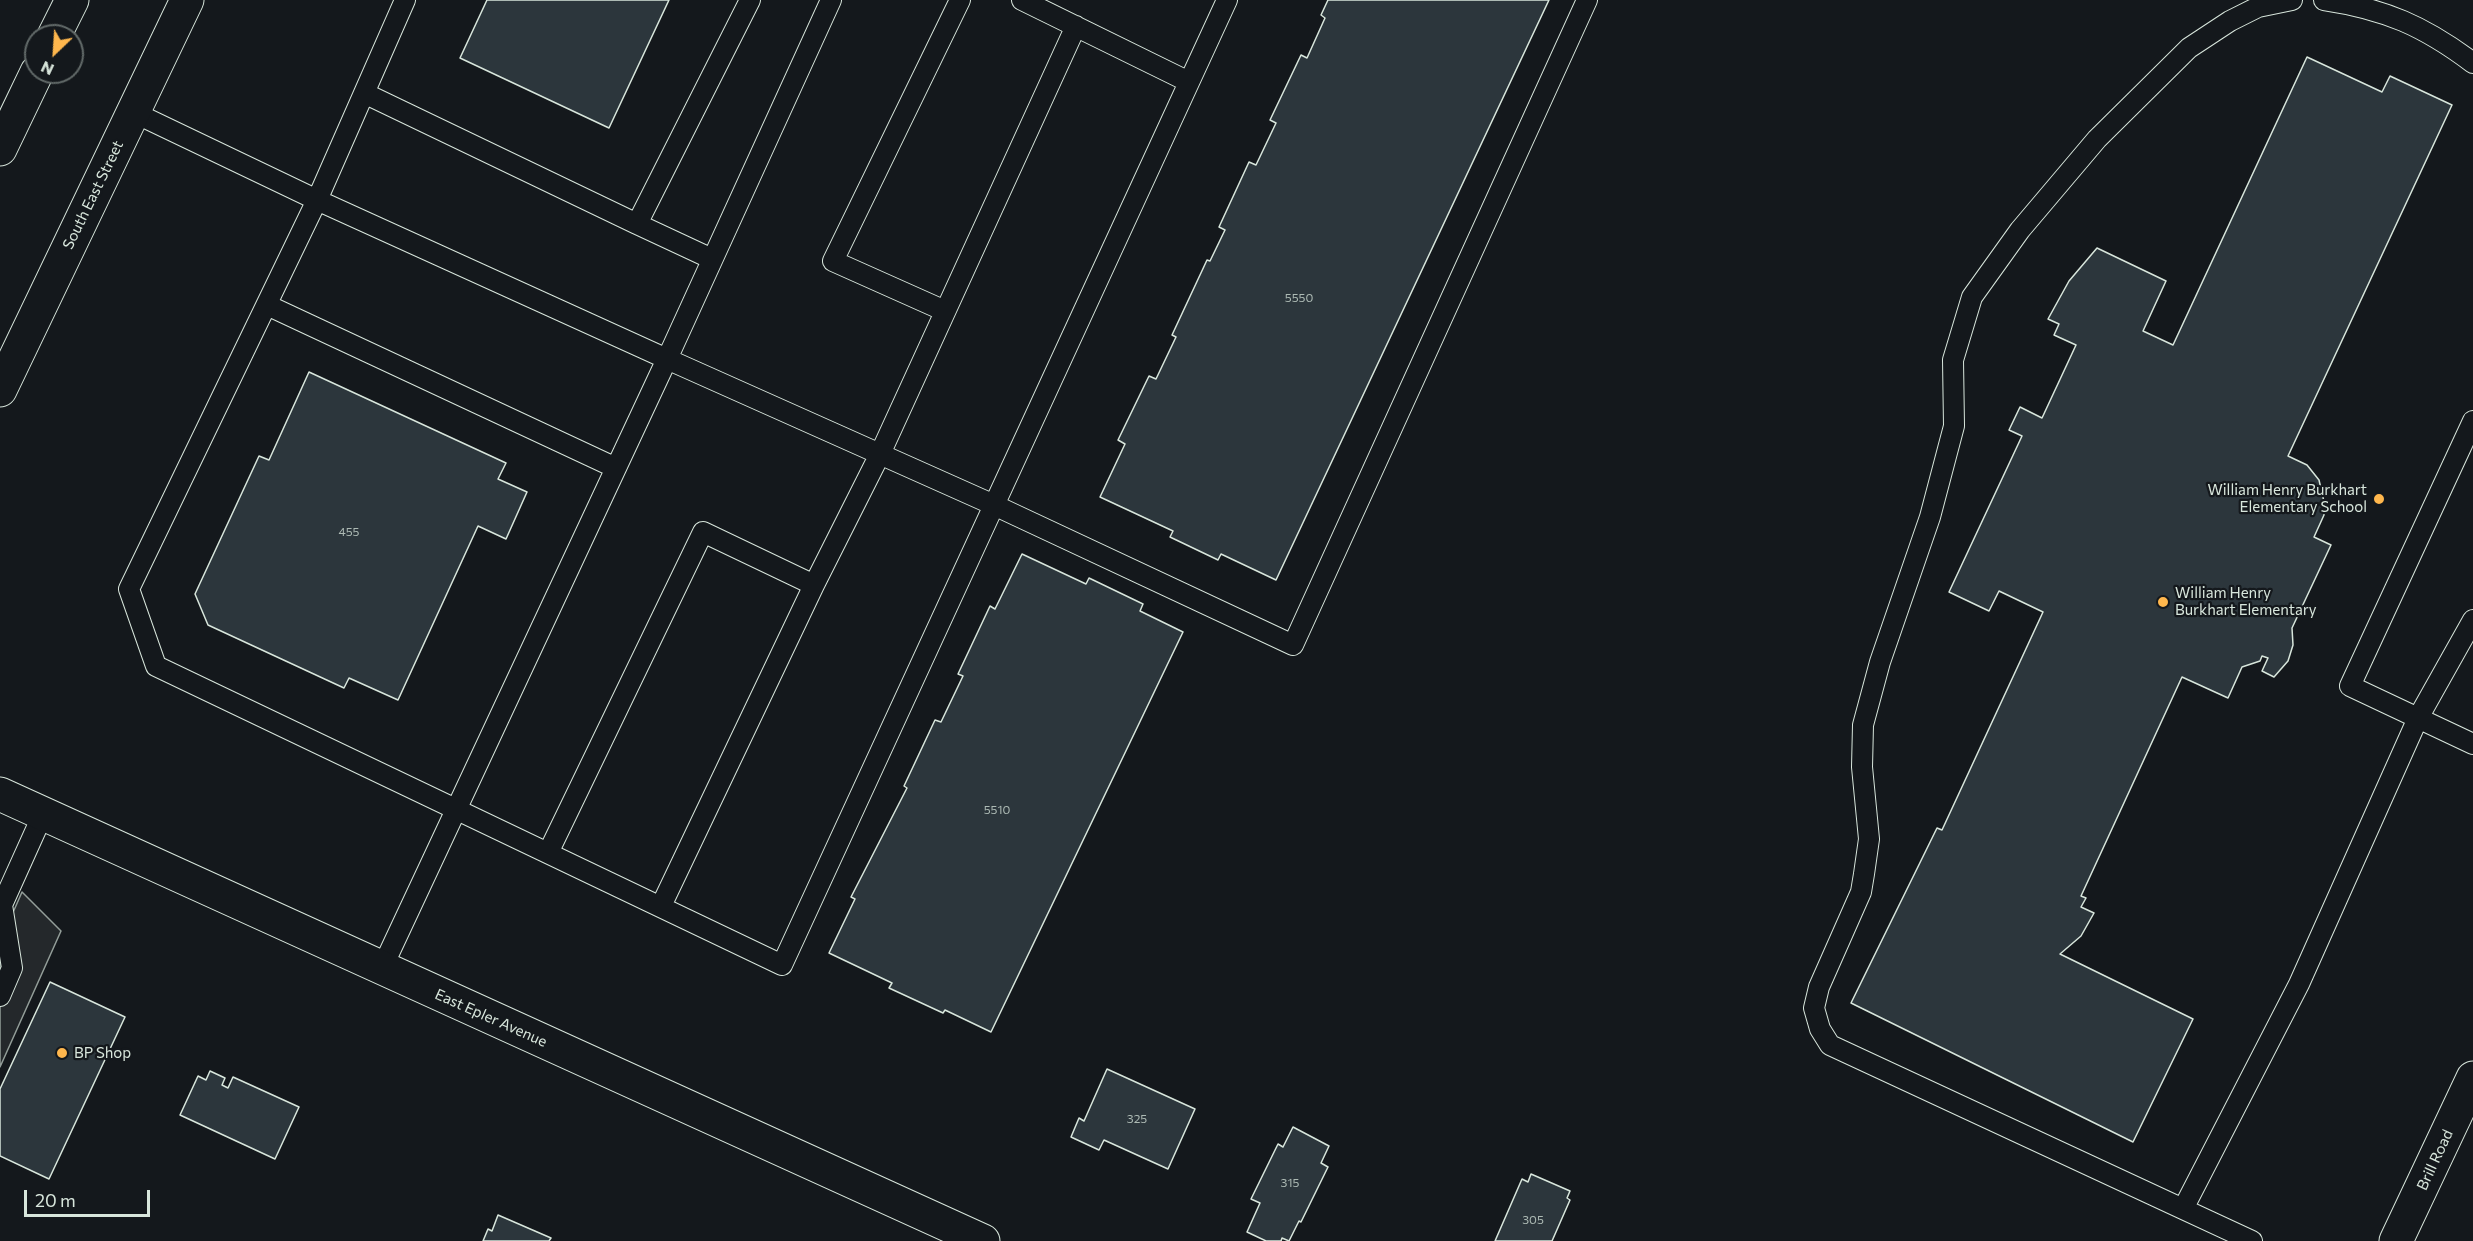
<!DOCTYPE html>
<style>
body{margin:0}
#map{position:relative;width:2473px;height:1241px;overflow:hidden;background:#14181c;font-family:Commissioner,sans-serif}
canvas{display:block}
.north{position:absolute;left:24px;top:24px;width:60px;height:60px;box-sizing:border-box;background:#14181c;border:2px solid #626a69;border-radius:50%;rotate:205deg;font-size:16px;font-weight:700;line-height:24px;text-align:center;color:#d8e6dc}
.north::after{content:'';display:block;margin:auto;width:21px;height:27px;background:#ffb74d;clip-path:polygon(50% 0,100% 100%,50% 72%,0 100%)}
.scale{position:absolute;left:24px;top:1190px;width:126px;height:27px;box-sizing:border-box;border:3px solid #d8e6dc;border-top:0;padding-left:8px;font-size:18px;line-height:21px;white-space:nowrap;color:#d8e6dc;-webkit-text-stroke:4px #14181c;paint-order:stroke}
</style>
<div id="map">
<canvas width="2473" height="1241"></canvas>
<div class="north">N</div>
<div class="scale">20 m</div>
</div>
<script>
const ctx = document.querySelector('canvas').getContext('2d');
ctx.lineJoin = 'round';
function fill(path, color) {
  ctx.fillStyle = color;
  ctx.fill(path, 'evenodd');
}
function strokePath(path, color, width, dash) {
  ctx.strokeStyle = color;
  ctx.lineWidth = width;
  ctx.lineCap = dash ? 'butt' : 'round';
  ctx.setLineDash(dash || []);
  ctx.stroke(path);
}
function label(font, color, halo, rows, align = 'center') {
  ctx.font = font + ' Commissioner,sans-serif';
  ctx.lineWidth = 4.5;
  ctx.setLineDash([]);
  ctx.textBaseline = 'middle';
  ctx.strokeStyle = halo;
  ctx.fillStyle = color;
  for (const [text, x, y, turn = 0] of rows) {
    ctx.save();
    ctx.translate(x, y);
    ctx.rotate((+turn || 0) * Math.PI / 180);
    ctx.textAlign = isNaN(turn) ? turn : align;
    if (halo) ctx.strokeText(text, 0, 0);
    ctx.fillText(text, 0, 0);
    ctx.restore();
  }
}
const parking = new Path2D(`
 M22 892 61 931 0 1067V942Z`);
fill(parking, '#24282b');
strokePath(parking, '#939e99', 1.5);
const building = new Path2D(`
 M487 0H669L609 128 460 58Z
 M1328 0H1549L1276 580 1221 554 1218 560 1216 559 1170 537 1173 531 1100 497 1125 444 1118 440 1149 376 1156 379 1176 337 1172 335 1207 260 1210 261 1225 230 1219 227 1249 162 1256 165 1276 123 1270 120 1301 55 1307 58 1325 18 1321 15Z
 M2307 57 2382 92 2390 76 2452 105 2288 456 2307 465 2319 480 2325 506 2324 515 2314 537 2331 545 2292 628 2293 645 2288 661 2274 677 2262 671 2268 658 2262 656 2260 661 2242 667 2228 698 2182 677 2081 896 2086 898 2081 907 2094 913 2081 936 2060 954 2193 1019 2133 1142 1851 1003 1937 828 1942 830 2043 612 1999 591 1989 611 1949 592 2022 436 2009 430 2020 407 2042 418 2076 345 2054 335 2059 324 2048 319 2069 281 2097 248 2166 281 2143 331 2173 345Z
 M309 372 506 463 498 479 527 492 506 539 478 526 398 700 349 678 344 688 208 625 195 594 259 456 269 460Z
 M1022 554 1086 584 1089 578 1143 604 1140 611 1183 632 991 1032 945 1010 943 1013 889 988 892 983 829 953 855 899 851 897 907 788 904 786 935 720 941 722 963 676 958 674 990 606 995 609Z
 M50 982 125 1017 49 1179 0 1156V1089Z
 M1107 1069 1195 1109 1168 1169 1104 1140 1099 1150 1071 1137 1079 1118 1084 1121Z
 M210 1071 225 1078 222 1085 228 1088 233 1077 299 1107 275 1159 180 1115 198 1076 206 1080Z
 M1293 1127 1329 1146 1321 1163 1328 1167 1301 1222 1299 1221 1289 1241 1282 1238 1281 1241H1266L1247 1232 1260 1203 1251 1199 1278 1144 1283 1147Z
 M1531 1174 1570 1191 1567 1198 1570 1200 1552 1241H1495L1522 1179 1528 1182Z
 M498 1215 551 1238 549 1241H483L488 1229 492 1231Z`);
fill(building, '#2c363c');
strokePath(building, '#d8e6dc', 1.5);
const lane = new Path2D(`
 M405 0 317 200 129 589 156 666 782 965 1227 0
 M831 0 667 359 994 505 1293 645 1587 0
 M1022 0 1189 82
 M2324 0C2385 9 2424 26 2473 63
 M364 93 637 224 750 0
 M133 112 317 200 667 359 382 968
 M637 224 712 259
 M267 305 616 468
 M945 311 833 261 960 0
 M2473 421 2350 686 2473 744
 M548 853 703 532 814 585
 M0 904 2 905 43 814
 M661 906 814 585 880 454 1076 26
 M0 996 12 968 2 905
 M2183 1209 1830 1045 1820 1029 1814 1008 1819 987 1861 892 1864 874 1869 839 1862 767 1863 725 1880 662 1930 517 1954 426 1953 360 1972 297 2020 230 2097 139 2189 48 2230 21 2258 7 2292 0
 M2252 1241 2183 1209 2299 984 2418 718 2473 620`);
const street = new Path2D(`
 M2396 1241 2473 1078`);
const secondary = new Path2D(`
 M0 794 983 1241`);
const primary = new Path2D(`
 M54 36 72 0
 M0 149 37 72
 M0 390 187 0`);
strokePath(lane, '#d8e6dc', 22);
strokePath(street, '#d8e6dc', 35);
strokePath(secondary, '#d8e6dc', 35);
strokePath(primary, '#d8e6dc', 35);
strokePath(lane, '#14181c', 20);
strokePath(street, '#14181c', 33);
strokePath(secondary, '#14181c', 33);
strokePath(primary, '#14181c', 33);
for (const [x, y, r, color] of [
 [2379,499,6,"#ffb74d"],
 [2163,602,6,"#ffb74d"],
 [62,1053,6,"#ffb74d"]
]) {
  const dot = new Path2D();
  dot.arc(x, y, r, 0, 2 * Math.PI);
  ctx.fillStyle = color;
  ctx.fill(dot);
  strokePath(dot, '#14181c', 2);
}
label('12px', '#adbab4', null, [
 ["5550",1299,298],
 ["455",349,532],
 ["5510",997,810],
 ["325",1137,1119],
 ["315",1290,1183],
 ["305",1533,1220]
]);
label('15px', '#d8e6dc', '#14181c', [
 ["South East Street",93,195,-64],
 ["East Epler Avenue",491,1018,24],
 ["Brill Road",2435,1160,-65]
]);
label('15px', '#d8e6dc', '#14181c', [
 ["William Henry Burkhart",2367,490,"right"],
 ["Elementary School",2367,507,"right"],
 ["William Henry",2175,593],
 ["Burkhart Elementary",2175,610],
 ["BP Shop",74,1053]
], 'left');
</script>
